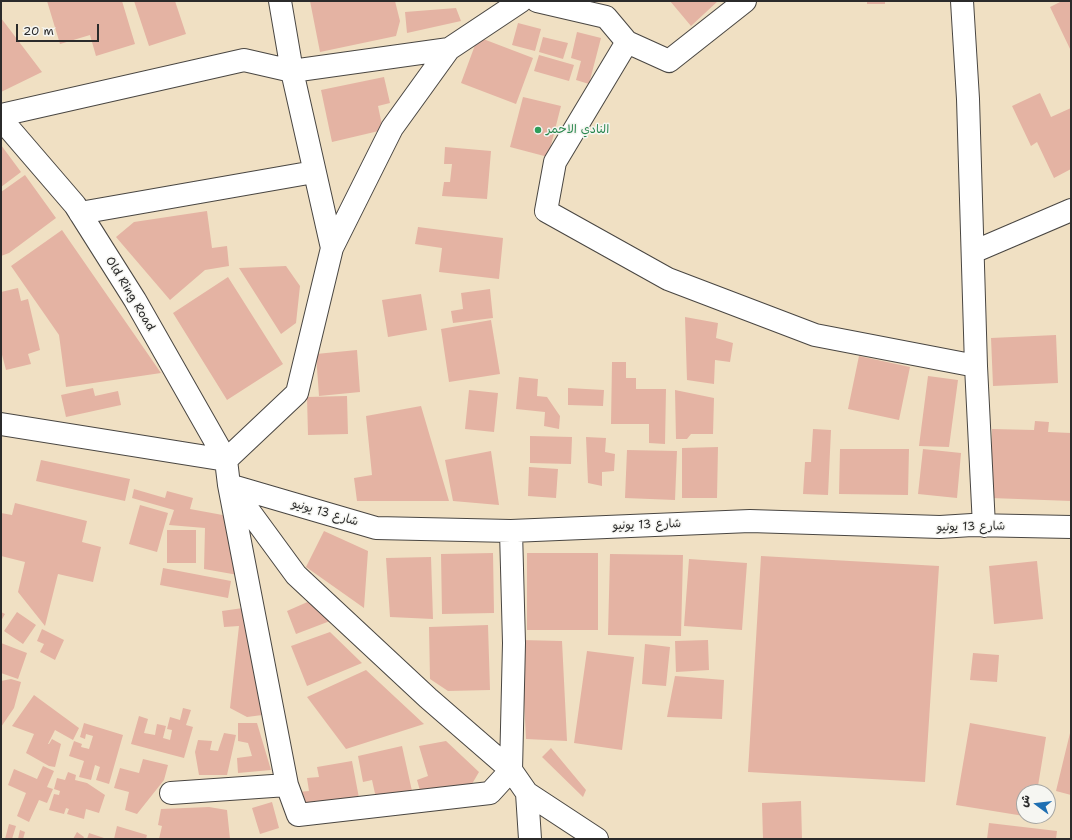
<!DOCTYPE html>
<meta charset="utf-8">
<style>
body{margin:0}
#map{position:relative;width:1072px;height:840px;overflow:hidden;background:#f0e0c3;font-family:"Shantell Sans","Playpen Sans Arabic",sans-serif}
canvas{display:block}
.frame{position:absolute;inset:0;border:2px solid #2b2b2b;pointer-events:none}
.north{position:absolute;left:1016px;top:784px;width:40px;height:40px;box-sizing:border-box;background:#f6f6f2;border:1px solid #a5a5a2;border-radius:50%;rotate:285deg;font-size:11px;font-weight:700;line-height:16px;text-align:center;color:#2b2b2b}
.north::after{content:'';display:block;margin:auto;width:14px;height:18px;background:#1f6fb2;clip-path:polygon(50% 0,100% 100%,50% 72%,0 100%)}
.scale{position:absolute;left:16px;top:24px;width:83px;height:18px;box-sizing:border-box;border:2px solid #2b2b2b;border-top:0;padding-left:5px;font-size:12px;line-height:14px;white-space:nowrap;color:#2b2b2b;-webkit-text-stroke:3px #f6f6f2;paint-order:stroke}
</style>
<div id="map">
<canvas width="1072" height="840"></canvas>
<div class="frame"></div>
<div class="north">ش</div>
<div class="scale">20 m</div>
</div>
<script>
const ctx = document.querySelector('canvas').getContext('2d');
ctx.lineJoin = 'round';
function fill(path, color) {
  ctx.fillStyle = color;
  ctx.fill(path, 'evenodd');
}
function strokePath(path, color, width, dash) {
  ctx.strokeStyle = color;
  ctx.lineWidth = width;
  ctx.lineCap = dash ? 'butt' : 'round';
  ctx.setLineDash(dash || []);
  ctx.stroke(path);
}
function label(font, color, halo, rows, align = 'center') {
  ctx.font = font + ' "Shantell Sans","Playpen Sans Arabic",sans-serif';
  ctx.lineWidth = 3;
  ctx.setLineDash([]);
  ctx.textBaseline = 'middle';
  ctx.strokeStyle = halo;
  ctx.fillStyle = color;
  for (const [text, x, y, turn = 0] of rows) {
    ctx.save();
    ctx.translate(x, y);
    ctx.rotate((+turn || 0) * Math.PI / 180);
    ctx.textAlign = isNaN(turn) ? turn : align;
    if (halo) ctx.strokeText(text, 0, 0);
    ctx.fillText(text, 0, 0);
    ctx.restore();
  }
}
fill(new Path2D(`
 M47 1H122L135 44 96 56 90 35 60 44Z
 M134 1H175L186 34 149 46Z
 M310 1H395L400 21 396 36 320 52Z
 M670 1H718L691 26Z
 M867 1H885V4H867Z
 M1062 1H1071V51L1050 7Z
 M456 8 461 21 407 33 405 12Z
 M1 18 42 72 1 92Z
 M518 23 541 29 535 51 512 45Z
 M577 32 601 38 589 84 576 80 581 61 571 58Z
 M478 37 533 58 516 104 461 83Z
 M543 37 568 43 563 59 539 52Z
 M539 55 574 65 569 81 534 71Z
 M384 77 390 103 378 106 383 130 332 142 321 90Z
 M1040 93 1051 117 1071 108V169L1054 178 1037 142 1031 146 1012 106Z
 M523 97 561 106 548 157 510 147Z
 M1 145 21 172 1 187Z
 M445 147 491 151 487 199 442 196 444 182H450L452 164H444Z
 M25 175 56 218 9 253 1 256V192Z
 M207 211 212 248 227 246 229 266 205 270 170 300 116 237 134 222Z
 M418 227 503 238 499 279 439 272 442 248 415 244Z
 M62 230 161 373 66 387 59 335 11 266Z
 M286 266 300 286 296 323 281 334 239 268Z
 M228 277 283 364 227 400 173 313Z
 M18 288 21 301 28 299 40 350 28 354 31 364 6 370 1 351V292Z
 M490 289 493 318 453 323 451 311 463 309 461 293Z
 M421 294 427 330 388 337 382 300Z
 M685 317 718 323 716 338 733 343 730 362 715 360 714 384 687 380Z
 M491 320 500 374 449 382 441 329Z
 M1056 335 1058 383 993 386 991 338Z
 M357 350 360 392 319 396 316 354Z
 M859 356 910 367 899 420 848 409Z
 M612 362H626V378H636V389H666L665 444 649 443V424H611Z
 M928 376 958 380 949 447 919 446Z
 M519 377 538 379 537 396 547 397 560 416 559 429 544 426 545 412 516 409Z
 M93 388 95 396 118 391 121 405 66 417 61 395Z
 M568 388 604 390 603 406 568 405Z
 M469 390 498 393 494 432 465 429Z
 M675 390 714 398 713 434H691L687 439H676Z
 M347 396 348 434 308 435 307 397Z
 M421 406 449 501H357L354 478 372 475 366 416Z
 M1035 421 1049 422 1048 432 1071 433V501L991 498 992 429 1034 430Z
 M813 429 831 430 828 495 803 494 805 462H811Z
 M530 436 572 437 571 464 530 463Z
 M586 437 606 438 605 452 615 454 614 471 602 472V486L588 483Z
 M718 447 717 498H682V448Z
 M840 449H909L908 495 839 494Z
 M923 449 961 453 957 498 918 494Z
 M627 450 677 451 675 500 625 498Z
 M491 451 499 505 453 501 445 460Z
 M41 460 130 479 125 501 36 481Z
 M529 467 558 469 556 498 528 496Z
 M134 489 165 498 167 491 193 498 190 509 228 516 238 575 204 569 205 528 169 525 174 510 132 498Z
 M15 503 87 521 82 542 101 547 93 582 58 574 45 626 18 592 25 562 1 556V513L12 515Z
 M140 505 168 513 157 552 129 544Z
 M167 530H196V563H167Z
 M324 531 368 551 364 608 306 567Z
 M493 553 494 613 442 614 441 554Z
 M527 553H598V630H527Z
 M610 554 683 555 681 636 608 635Z
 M761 556 939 566 925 782 748 772Z
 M431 557 433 619 390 617 386 558Z
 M689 559 747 563 742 630 684 626Z
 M1037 561 1043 619 994 624 989 566Z
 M163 568 231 581 228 598 160 585Z
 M312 600 330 621 296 634 287 611Z
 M250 607 270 714 247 717 230 708 239 626 224 627 222 611Z
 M1 612 5 614 1 621Z
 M17 612 36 625 23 644 4 631Z
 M488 625 490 690 448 691 430 679 429 627Z
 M42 629 64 640 55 660 40 652 44 644 37 641Z
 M330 632 362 663 307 686 291 646Z
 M521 640 562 641 567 741 526 739Z
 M708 640 709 670 676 672 675 641Z
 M1 643 27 653 18 679 1 673Z
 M645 644 670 647 666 686 642 684Z
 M587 651 634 657 622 750 574 743Z
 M973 653 999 655 997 682 970 680Z
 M366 670 424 724 346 749 307 697Z
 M675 676 724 680 722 719 667 717Z
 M11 679 21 682 14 708 1 727V681Z
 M34 695 79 728 73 740 55 730 48 744H49L52 739 61 744 55 767 49 766 26 753 34 734 12 726Z
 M183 708 191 710 186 725 193 727 184 758 131 744 139 716 148 719 144 733 155 735 157 724 166 726 163 738 170 740 172 730 167 729 170 717 180 720Z
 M84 723 123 735 109 784 96 780 100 767 95 765 91 780 79 777 84 761 69 756 74 741 82 744 81 747 89 749 93 736 86 734 85 739 80 737Z
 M238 723H257L271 770 238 773 237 758 252 756 248 743 238 741Z
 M970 723 1046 737 1037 792H1024V816L956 805Z
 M224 733 236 735 227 775H199L195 752 198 740 212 741 210 750 218 751Z
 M1070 733H1071V795L1056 791Z
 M446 741 479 772 469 789 421 794 417 780 428 776 419 746Z
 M402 746 412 791 376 798 372 780 363 782 358 756Z
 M551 748 586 790 583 797 542 757Z
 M143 759 168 765 164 780 137 814 125 810 129 792 114 788 120 768 139 773Z
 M352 761 359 798 301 808 298 792 309 791 307 778 319 777 317 767Z
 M43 766 54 771 47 787 53 789 47 803 39 800 29 822 17 816 26 793 8 785 14 769 37 779Z
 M68 772 76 775 75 780 87 783 105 795 99 813 86 809 84 819 67 814 69 809 66 808 64 814 49 810 54 794 59 795 60 791 54 789 57 778 65 780Z
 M801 801 802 839H763L762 803Z
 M272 802 279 828 260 834 252 808Z
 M209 807 227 810 230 839H159L162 826 158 825 161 809Z
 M989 823 1057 831 1056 839H987Z
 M9 824 16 826 12 839H5Z
 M117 826 147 835 146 839H114Z
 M20 830 25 832 23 839H18Z
 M77 832 84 837 83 839H73Z
 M89 833 107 839H87Z`), '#e4b3a3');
const minor = new Path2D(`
 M280 1 292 71 332 248
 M537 1 606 17 627 42
 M745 1 669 61 627 42 555 162 546 211 668 279 815 335 976 366
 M962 1 968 99 976 366 984 526
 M1 115 244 60 292 71 449 49
 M1 119 75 205 135 300 226 460 229 485 287 785
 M80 213 314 172
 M973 252 1071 210
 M1 424 226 460 297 393 332 248 392 128 449 49 521 1
 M229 485 376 528 511 531 750 521 940 527 972 525 1071 527
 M233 489 296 575 428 698 511 770 527 793 597 839
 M171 793 287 785 298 815 490 793 511 770 514 643 511 531
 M527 793 530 839`);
strokePath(minor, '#494642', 24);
strokePath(minor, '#fff', 22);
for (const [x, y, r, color] of [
 [538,130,4,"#2e9e5b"]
]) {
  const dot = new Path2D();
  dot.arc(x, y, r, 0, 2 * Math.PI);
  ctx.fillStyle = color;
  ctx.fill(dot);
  strokePath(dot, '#f6f6f2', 1.5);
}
label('12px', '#27864d', '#f6f6f2', [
 ["النادي الاحمر",546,130]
], 'left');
label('12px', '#2b2b2b', '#f6f6f2', [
 ["Old Ring Road",130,294,59],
 ["شارع 13 يونيو",325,513,16],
 ["شارع 13 يونيو",647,525,-2],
 ["شارع 13 يونيو",971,527,-1]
]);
</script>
